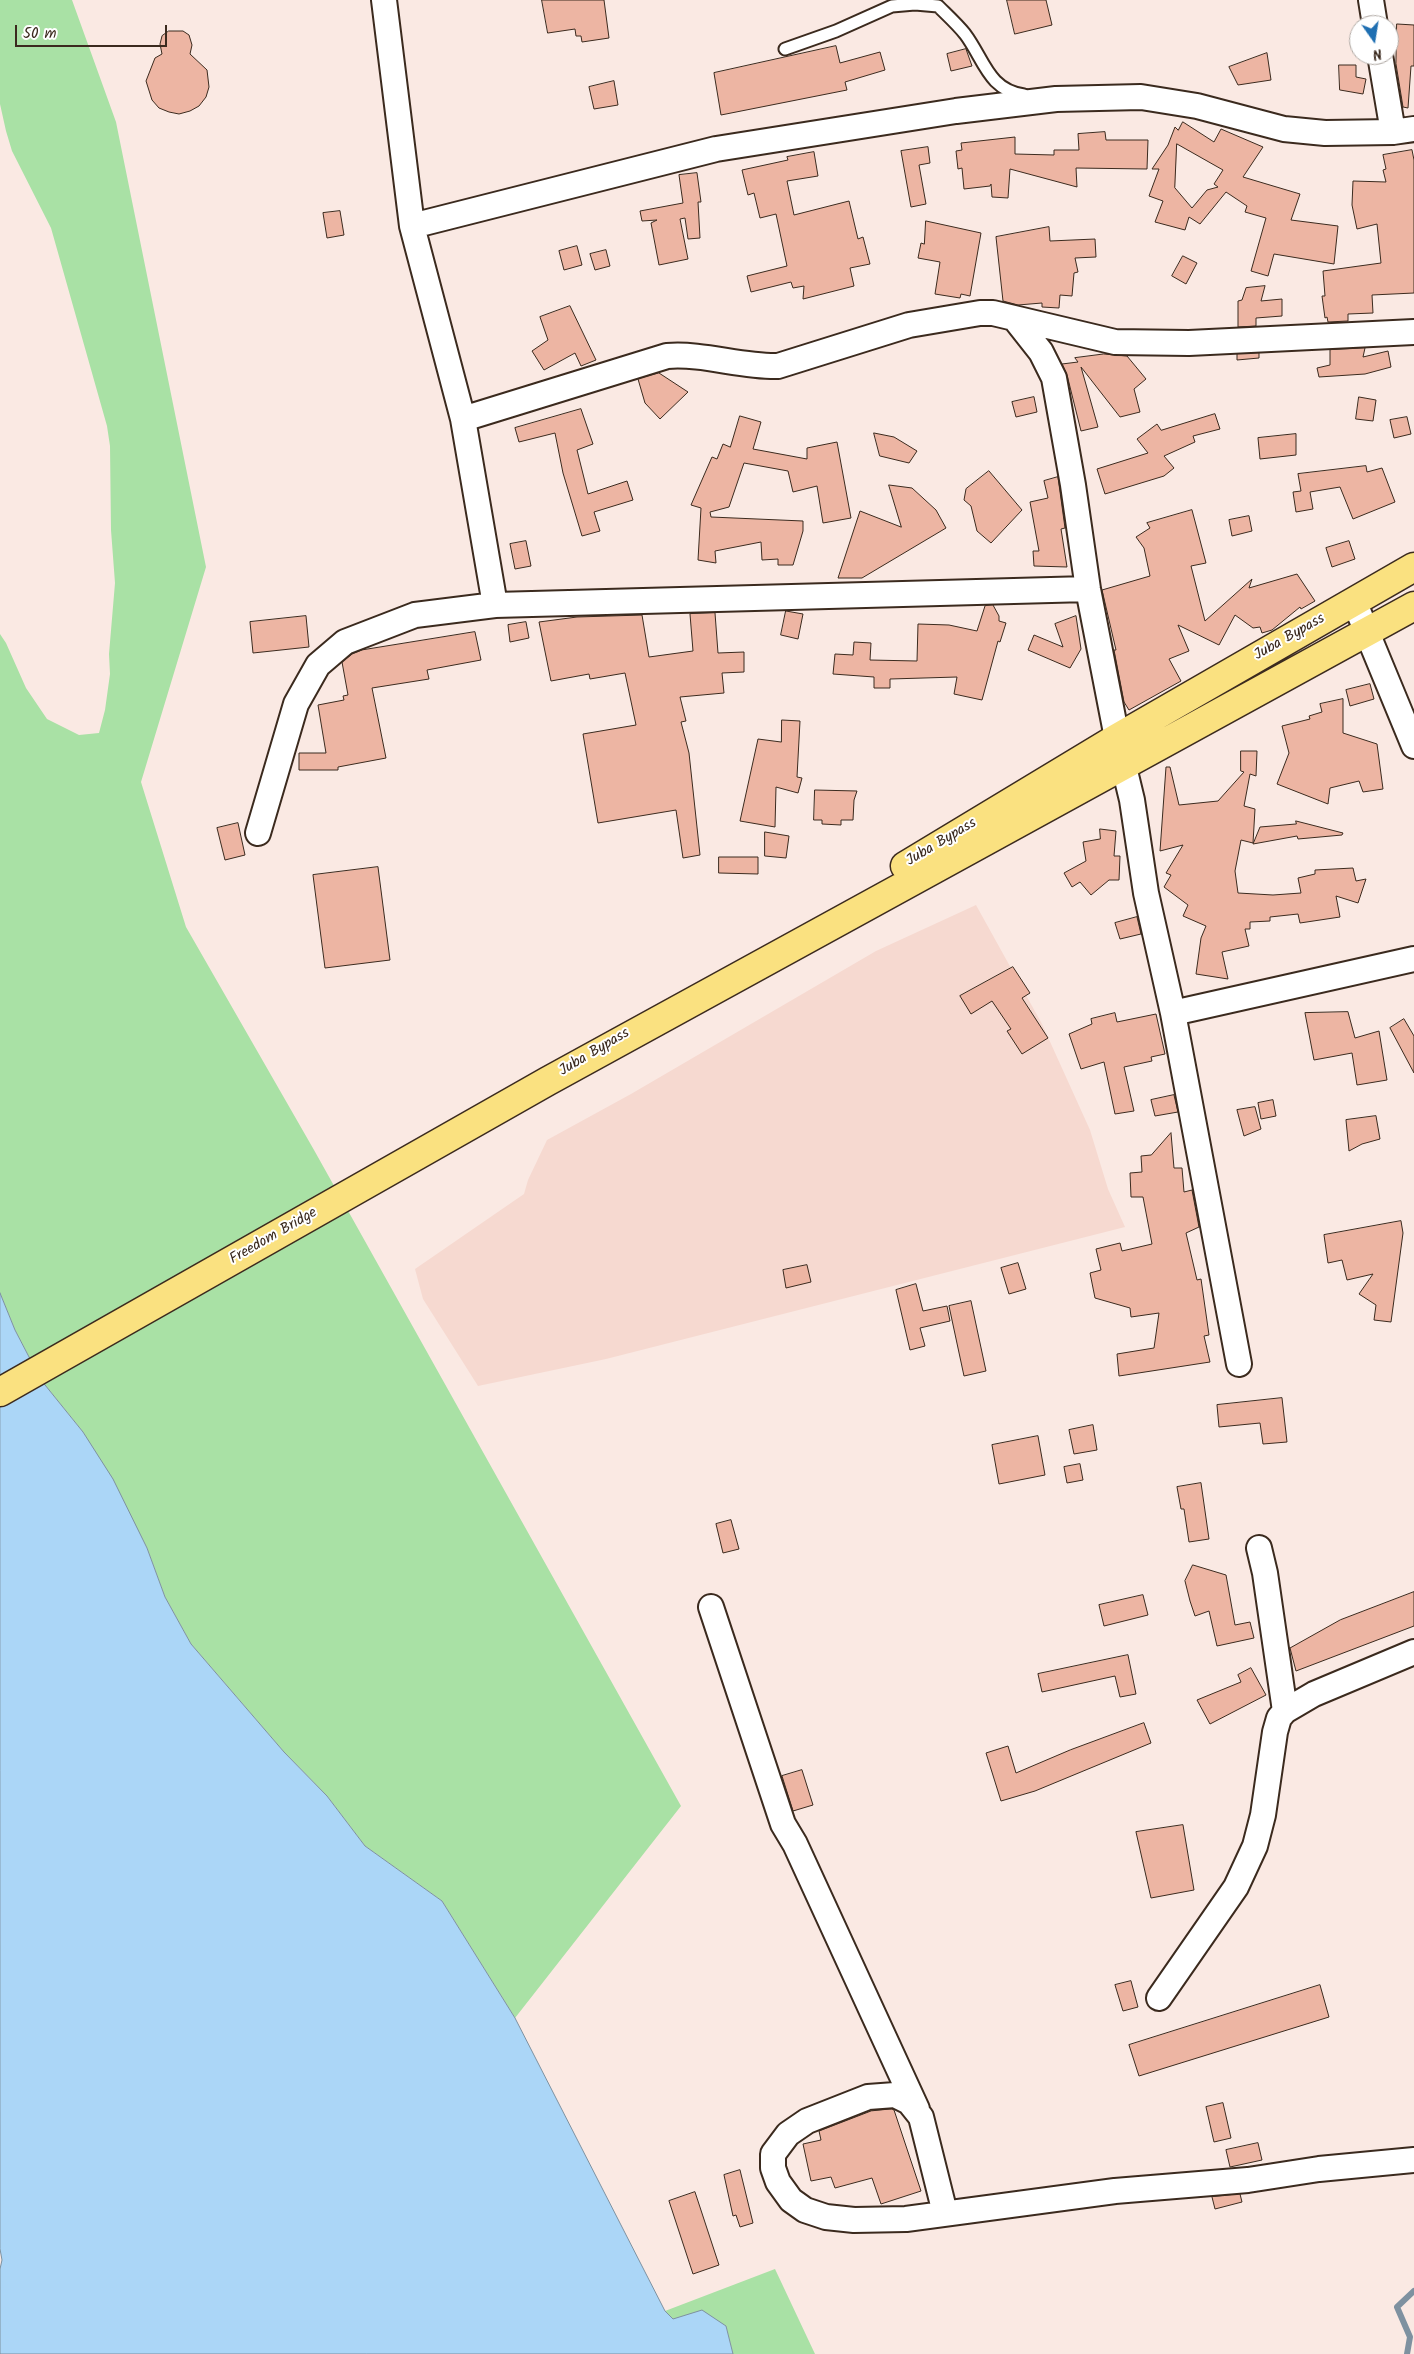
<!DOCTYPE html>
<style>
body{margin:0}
#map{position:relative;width:1414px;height:2354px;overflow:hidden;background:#fae9e3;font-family:Kalam,sans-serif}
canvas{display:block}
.north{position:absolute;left:1349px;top:15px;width:50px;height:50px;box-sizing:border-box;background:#fff;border:1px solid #b1aaa5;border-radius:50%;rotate:167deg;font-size:14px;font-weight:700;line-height:20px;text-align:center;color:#3b2a1e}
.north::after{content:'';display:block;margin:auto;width:18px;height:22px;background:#1f6fb2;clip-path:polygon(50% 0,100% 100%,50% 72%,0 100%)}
.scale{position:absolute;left:15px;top:25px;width:152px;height:22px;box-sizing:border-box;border:2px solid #3b2a1e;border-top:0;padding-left:6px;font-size:15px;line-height:18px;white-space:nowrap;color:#3b2a1e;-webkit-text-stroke:4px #fff;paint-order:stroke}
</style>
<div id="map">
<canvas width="1414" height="2354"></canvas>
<div class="north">N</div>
<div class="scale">50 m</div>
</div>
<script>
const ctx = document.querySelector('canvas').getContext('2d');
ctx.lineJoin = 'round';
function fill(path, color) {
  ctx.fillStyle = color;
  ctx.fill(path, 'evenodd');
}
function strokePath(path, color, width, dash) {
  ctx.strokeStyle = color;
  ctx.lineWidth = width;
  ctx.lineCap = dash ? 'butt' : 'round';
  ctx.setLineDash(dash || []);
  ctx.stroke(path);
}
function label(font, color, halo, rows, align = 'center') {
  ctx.font = font + ' Kalam,sans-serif';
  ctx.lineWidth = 4;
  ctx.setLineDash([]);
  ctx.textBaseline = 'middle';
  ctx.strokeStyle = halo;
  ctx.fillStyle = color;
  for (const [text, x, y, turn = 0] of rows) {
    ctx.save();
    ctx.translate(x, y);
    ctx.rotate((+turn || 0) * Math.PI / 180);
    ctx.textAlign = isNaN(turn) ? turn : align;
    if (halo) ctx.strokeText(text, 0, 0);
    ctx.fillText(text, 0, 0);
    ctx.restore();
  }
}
fill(new Path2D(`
 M976 905 1042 1024 1090 1130 1108 1189 1125 1227 606 1359 478 1386 423 1299 415 1269 524 1194 528 1180 547 1140 631 1094 876 951Z`), '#f6d9d0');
fill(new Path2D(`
 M0 0H72L116 122 206 567 141 782 186 927 314 1150 681 1806 515 2018 442 1901 365 1846 327 1796 284 1752 191 1644 165 1597 147 1548 83 1432 41 1380 15 1330 0 1293V634L6 643 26 688 47 719 79 735 99 733 105 710 110 674 109 654 115 583 111 530 110 446 107 426 51 228 12 151 6 131 0 104Z
 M775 2269 815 2354H733L726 2326 673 2319 665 2311Z`), '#a9e1a5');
const water = new Path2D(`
 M0 1293 15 1330 41 1380 83 1432 113 1479 147 1548 165 1597 191 1644 284 1752 327 1796 365 1846 442 1901 515 2018 665 2311 673 2319 702 2310 726 2326 733 2354H0V2269L2 2260 0 2249Z`);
fill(water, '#abd6f7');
strokePath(water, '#7e91a0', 1);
strokePath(new Path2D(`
 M1407 2354 1410 2337 1397 2307 1414 2291`), '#7e91a0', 6);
const building = new Path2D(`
 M542 0H604L609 38 582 42 581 36H576L575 29 548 33Z
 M1007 0H1046L1052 25 1015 34Z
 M1397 24 1414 25V66H1411L1408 108 1403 107 1396 64Z
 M169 31H183L189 35 192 45 190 54 207 70 209 87 206 97 199 106 190 111 179 114 169 112 159 108 152 100 146 81 155 58 162 54 160 44 162 36Z
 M836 46 840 63 880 52 885 70 845 82 847 90 721 115 714 73Z
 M966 49 972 66 951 71 947 54Z
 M1267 53 1271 80 1238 85 1229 67Z
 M1339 65H1356V77L1366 79 1363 94 1340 90Z
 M614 81 618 105 594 109 589 87Z
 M1183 122 1214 142 1221 129 1263 147 1243 177 1300 194 1291 220 1338 226 1334 264 1274 254 1268 276 1251 271 1266 218 1245 212 1247 206 1226 192 1200 224 1189 217 1185 230 1155 222 1163 201 1149 196 1159 169H1152L1168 145 1175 127 1178 130ZM1177 144 1223 170 1214 184 1218 187 1207 190 1192 208 1175 188Z
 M1105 132 1106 140H1148L1147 169 1076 168 1077 187 1010 169 1008 198 992 197 991 184 990 186 964 189 962 168 958 169 956 151 962 150 961 143 1015 137V154L1054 155V150H1079L1078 134Z
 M928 147 930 163 919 165 926 204 911 207 901 151Z
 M1412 150 1414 160V293L1372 295 1373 313 1348 314V321L1328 322 1327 317 1325 318 1322 296H1325L1323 271 1381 263 1377 224 1357 229 1352 205 1353 181 1386 182 1383 170 1386 169 1383 155Z
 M814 152 818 176 787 181 794 215 849 201 858 239 863 237 870 264 850 268 854 286 803 299 804 286 793 288 791 282 751 292 747 276 787 266 776 214 760 218 754 193 748 195 742 170 788 160 787 157Z
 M697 173 701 202H698L700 238 688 239 685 218 680 219 688 259 659 265 651 223 657 220 642 221 640 211 683 203 679 175Z
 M340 211 344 235 327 238 323 213Z
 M926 221 981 233 970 296 961 294 960 298 935 294 940 262 918 258 921 243 924 244Z
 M1049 227 1050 241 1095 239 1096 257 1075 258 1078 272 1074 273 1072 296 1060 295 1059 308 1042 307V303L1018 305 1003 301 996 237Z
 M577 246 582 265 564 270 559 251Z
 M606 250 610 266 595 270 590 254Z
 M1183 256 1197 263 1186 284 1172 276Z
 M1265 286 1261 301 1282 299V316L1256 318V326L1238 327V301L1242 300 1246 288Z
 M570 306 596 360 581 366 575 353 544 370 532 351 548 340 540 317Z
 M1365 348 1363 357 1388 351 1391 367 1365 374 1319 377 1317 368 1330 365V350Z
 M1259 353V358L1237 360V354Z
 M1104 354 1127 356 1146 379 1134 389 1140 412 1120 417 1081 367 1098 427 1081 431 1067 375 1062 364 1078 362 1075 358Z
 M659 373 688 392 660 419 645 403 638 379Z
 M1034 397 1037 412 1016 417 1012 402Z
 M1359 397 1376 400 1373 421 1356 419Z
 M581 409 593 444 577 450 588 494 627 481 633 500 594 512 600 531 582 536 563 473 555 433 519 442 515 428Z
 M1215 414 1220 429 1193 436 1195 442 1164 456 1174 468 1164 476 1105 494 1097 469 1148 453 1137 439 1157 424 1161 430Z
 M740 416 761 422 753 449 807 459V448L837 442 851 518 823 523 817 486 793 492 788 471 744 463 729 507 710 512 711 517 803 521V531L793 565H778V559L762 560 761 542 715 551 716 563 698 560 701 508 691 505 712 457 717 459 723 444 730 447Z
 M1407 417 1411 434 1394 438 1390 420Z
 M874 433 894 437 917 451 909 463 880 456Z
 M1296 434V455L1260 459 1258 438Z
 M1366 466 1367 472 1382 468 1395 502 1353 519 1340 487 1310 492 1313 509 1296 512 1293 492 1301 491 1298 474Z
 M989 471 1022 510 991 543 977 531 971 506 964 500 966 489Z
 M1058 477 1065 528 1061 529 1067 567 1034 566 1033 551H1039L1030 502 1048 498 1044 481Z
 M889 485 912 488 936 510 946 528 862 578H838L860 511 901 527Z
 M1192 510 1206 563 1191 566 1205 621 1252 579 1249 588 1297 574 1315 601 1301 609 1300 607 1272 630 1262 633 1260 627 1253 628 1235 615 1219 645 1178 625 1189 651 1169 659 1181 681 1129 710 1124 702 1114 650H1116L1102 590 1150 576 1144 548 1136 537 1150 528 1147 523Z
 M1249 516 1252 531 1232 536 1229 520Z
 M526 541 531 566 515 569 510 544Z
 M1349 541 1355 559 1332 567 1326 548Z
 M993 605 999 616V621L1006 623 1000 642 998 641 982 700 954 694 957 677 890 679V688H874V677L833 674 835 654 853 655 854 642 871 643 870 660 917 661 918 624 949 625 977 631 985 606Z
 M786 611 803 614 798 639 781 635Z
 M715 613 718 653 744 652V672L722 673 724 693 680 697 686 721 681 722 689 753 700 855 683 858 676 810 598 823 583 734 636 725 625 673 590 679 589 674 551 681 539 622 577 617 642 615 649 657 693 651 690 614Z
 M306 616 309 647 253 653 250 622Z
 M1076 616 1081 649 1070 668 1028 650 1034 635 1063 647 1055 624Z
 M526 622 529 638 510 642 508 625Z
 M475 632 481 660 427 670 429 679 372 688 386 758 338 767V770H299V753H326L318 705 344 700 343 696 348 695 342 662 352 654 362 650Z
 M1370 684 1374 699 1350 706 1346 690Z
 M1343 699V733L1377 744 1383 789 1363 792 1359 781 1330 788 1328 804 1277 784 1289 753 1282 726 1310 719 1309 716 1322 712 1320 704Z
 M782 720 800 721 797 777 802 778 798 793 776 787 775 827 740 821 758 739 781 742Z
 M1241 751H1257L1256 776 1250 774 1244 806 1255 809 1253 843 1241 840 1235 871 1238 893 1273 895 1301 893 1298 878 1315 874V870L1353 868 1356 881 1366 879 1358 903 1336 896 1340 917 1300 923 1298 914 1270 917V921L1250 922V929H1245L1249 946 1222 952 1228 979 1196 974 1201 938 1206 926 1183 916 1188 905 1164 887 1171 875 1166 873 1183 845 1160 851 1166 767H1170L1179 805 1218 801 1244 772 1241 771Z
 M815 790 857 791 854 800 853 820H841V825L822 824V820H814Z
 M1296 821 1343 833 1342 835 1298 839 1297 836 1253 844 1260 827 1296 824Z
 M238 823 245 855 225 860 217 828Z
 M1100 829 1116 831 1114 856H1120L1119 880H1109L1091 895 1080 882 1072 887 1064 873 1086 861 1083 842 1100 839Z
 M765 832 789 836 786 858 765 856Z
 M719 857H758V874L719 873Z
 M378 867 390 960 325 968 313 875Z
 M1137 917 1141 934 1120 939 1115 923Z
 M1013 967 1030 993 1022 998 1048 1038 1022 1054 1007 1031 1011 1029 992 1001 971 1014 960 996Z
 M1348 1012 1355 1038 1379 1031 1387 1080 1357 1085 1352 1053 1314 1060 1305 1013Z
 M1115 1013 1117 1022 1156 1014 1165 1054 1151 1057 1152 1061 1124 1067 1134 1111 1115 1114 1104 1062 1081 1069 1069 1034 1092 1024 1091 1019Z
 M1404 1019 1414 1036V1073L1390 1028Z
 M1174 1095 1178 1112 1155 1116 1151 1100Z
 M1273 1100 1276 1116 1261 1119 1258 1103Z
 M1255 1107 1261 1129 1244 1136 1237 1110Z
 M1376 1116 1380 1139 1362 1144 1349 1151 1346 1120Z
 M1171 1133 1174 1168H1182L1184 1192 1192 1190 1199 1227 1186 1233 1197 1280 1201 1279 1209 1335 1204 1336 1210 1362 1119 1376 1117 1354 1154 1348 1159 1313 1131 1317 1130 1308 1095 1298 1090 1273 1101 1270 1096 1249 1120 1243 1122 1251 1152 1244 1143 1197H1131L1130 1173 1142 1172 1141 1156 1151 1155Z
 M1401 1221 1403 1233 1391 1322 1374 1320 1376 1305 1359 1294 1373 1274 1347 1280 1342 1260 1328 1263 1324 1235Z
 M1018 1263 1026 1289 1009 1294 1001 1268Z
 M807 1265 811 1282 786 1288 783 1270Z
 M916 1284 923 1311 947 1306 950 1321 920 1328 925 1346 910 1350 896 1290Z
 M971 1301 986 1371 964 1376 949 1306Z
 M1282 1398 1287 1442 1263 1444 1260 1423 1219 1427 1217 1405Z
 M1093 1425 1097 1450 1074 1454 1069 1430Z
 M1038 1436 1045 1475 999 1484 992 1445Z
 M1080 1464 1083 1480 1067 1483 1064 1467Z
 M1201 1483 1209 1539 1189 1542 1184 1509H1181L1177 1487Z
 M731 1520 739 1549 723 1553 716 1524Z
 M1193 1565 1226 1575 1235 1625 1250 1622 1254 1638 1217 1646 1209 1611 1195 1616 1190 1601 1185 1581Z
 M1414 1592V1626L1296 1671 1290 1648 1340 1620Z
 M1143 1595 1148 1615 1104 1626 1099 1605Z
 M1128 1655 1136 1694 1120 1697 1115 1676 1042 1692 1038 1674Z
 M1251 1668 1266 1695 1210 1724 1197 1700 1241 1682 1238 1675Z
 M1144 1723 1151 1743 1035 1791 1001 1801 986 1753 1008 1746 1016 1773 1070 1750Z
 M802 1770 813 1805 793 1811 782 1776Z
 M1183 1825 1194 1890 1151 1898 1136 1832Z
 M1131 1981 1138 2007 1123 2011 1115 1985Z
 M1320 1985 1329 2017 1139 2076 1129 2045Z
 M1223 2103 1231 2138 1214 2142 1206 2107Z
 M892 2109 894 2110 921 2191 881 2204 872 2178 835 2188 831 2177 811 2181 803 2144 821 2140 819 2131 871 2111Z
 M1258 2143 1262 2160 1230 2167 1226 2150Z
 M740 2170 753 2223 740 2227 736 2215 733 2216 724 2175Z
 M695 2192 719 2265 693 2274 669 2201Z
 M1240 2194 1242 2202 1215 2209 1212 2197Z`);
fill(building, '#edb5a3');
strokePath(building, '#3b2a1e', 1);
const lane = new Path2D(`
 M785 49 836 31 892 6 915 4 938 6C947 15 957 24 965 34 984 59 988 90 1024 95`);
const street = new Path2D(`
 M384 0 412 226 463 419 495 605
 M1371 0 1375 25
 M1380 55 1393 132
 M412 226 716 149 956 111 1056 99 1141 97 1197 106 1284 129 1325 133 1393 132 1414 129
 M1015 319 1041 352 1054 378 1073 485 1088 589 1117 738 1132 800 1146 893 1173 1013 1239 1364
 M463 419 667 356C704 353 741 367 778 366L909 325 980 313H993L1115 342 1189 343 1414 332
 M1354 601 1414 746
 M258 833 296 704 318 665 345 642 415 615 495 605 1088 589
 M1173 1013 1414 959
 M1259 1548 1265 1573 1285 1711
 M711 1607 783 1824 795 1844 917 2109
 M1159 1998 1236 1887 1255 1846 1263 1815 1275 1732 1279 1718 1285 1711 1314 1694 1414 1652
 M945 2213 921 2117 909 2102 895 2095 868 2097 807 2121 788 2134 773 2154V2168L778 2182 791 2200 805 2210 826 2217 854 2220 906 2219 1115 2191 1248 2180 1319 2169 1414 2160`);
const primary = new Path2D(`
 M905 866 1117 738 1414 567
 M0 1392 548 1081 1414 606`);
strokePath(lane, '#3b2a1e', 15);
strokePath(street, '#3b2a1e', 28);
strokePath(primary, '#3b2a1e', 31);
strokePath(lane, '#fff', 11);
strokePath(street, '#fff', 24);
strokePath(primary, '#fae180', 28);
label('15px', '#3b2a1e', '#fff', [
 ["Juba Bypass",1290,638,-30],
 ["Juba Bypass",942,843,-31],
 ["Juba Bypass",595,1053,-31],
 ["Freedom Bridge",274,1237,-30]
]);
</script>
